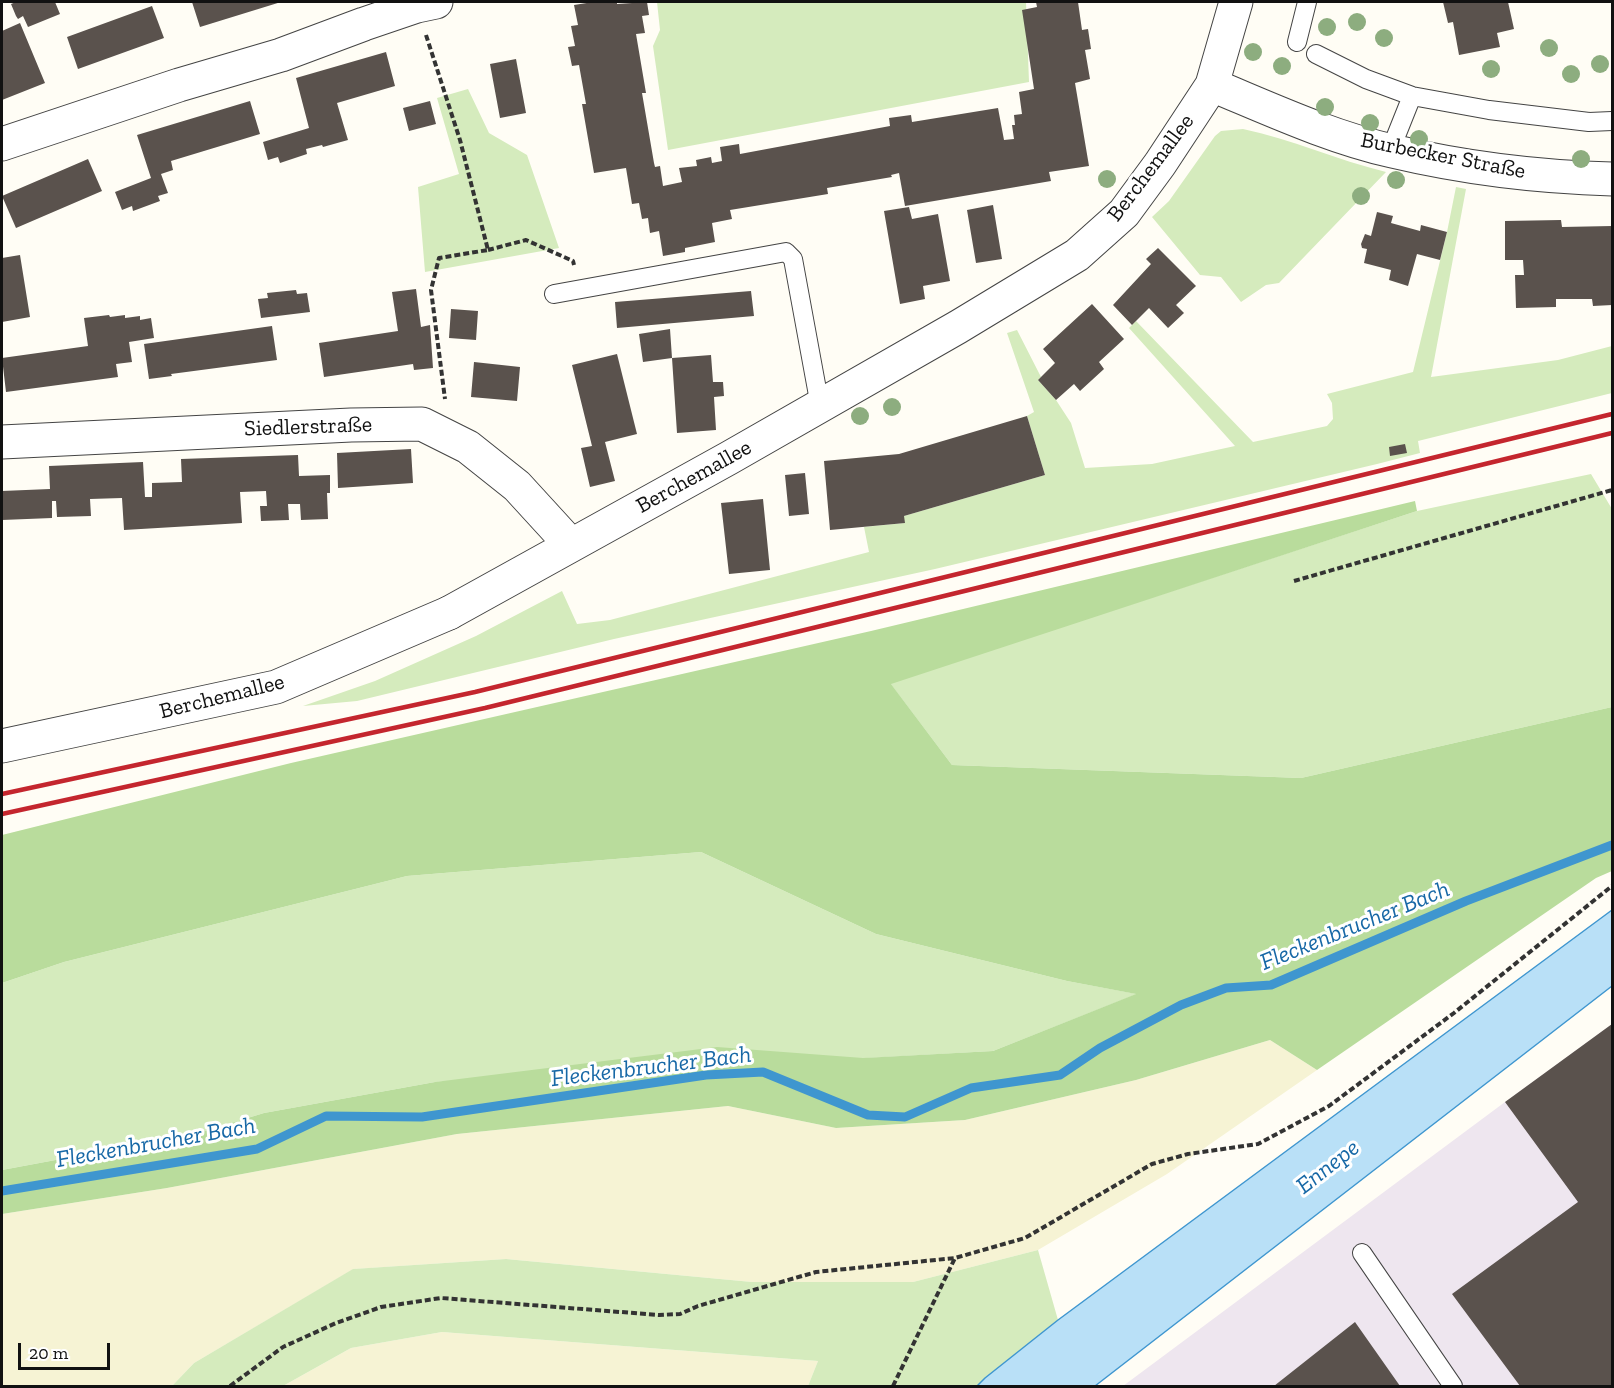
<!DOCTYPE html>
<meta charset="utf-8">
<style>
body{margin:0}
#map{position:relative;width:1614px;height:1388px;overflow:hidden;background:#fffdf5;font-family:"Zilla Slab",serif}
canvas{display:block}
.frame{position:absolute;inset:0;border:3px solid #111;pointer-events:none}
.scale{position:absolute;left:18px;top:1343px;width:92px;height:27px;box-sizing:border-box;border:3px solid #111;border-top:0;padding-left:8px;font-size:18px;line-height:21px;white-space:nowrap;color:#111;-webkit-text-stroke:4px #fff;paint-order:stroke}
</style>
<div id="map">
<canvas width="1614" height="1388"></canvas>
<div class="frame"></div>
<div class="scale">20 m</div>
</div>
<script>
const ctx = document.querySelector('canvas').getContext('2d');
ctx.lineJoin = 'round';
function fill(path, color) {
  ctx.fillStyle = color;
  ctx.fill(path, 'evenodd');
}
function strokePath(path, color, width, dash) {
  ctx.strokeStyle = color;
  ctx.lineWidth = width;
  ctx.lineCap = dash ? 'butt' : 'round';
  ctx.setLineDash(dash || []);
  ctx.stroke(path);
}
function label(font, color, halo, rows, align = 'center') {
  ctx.font = font + ' "Zilla Slab",serif';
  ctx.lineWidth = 6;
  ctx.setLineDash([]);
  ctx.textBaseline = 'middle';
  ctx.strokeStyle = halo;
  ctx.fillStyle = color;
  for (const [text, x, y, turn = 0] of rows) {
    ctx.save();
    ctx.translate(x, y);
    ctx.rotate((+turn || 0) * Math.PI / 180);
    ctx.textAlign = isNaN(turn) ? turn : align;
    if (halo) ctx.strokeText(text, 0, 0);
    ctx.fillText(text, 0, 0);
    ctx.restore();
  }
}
fill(new Path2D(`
 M1612 1024V1386H1123L1505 1102Z`), '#eee6ef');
fill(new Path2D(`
 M1270 1040 1317 1070 1167 1174 1038 1250 913 1282H752L506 1259 354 1269 194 1363 172 1386H2V1214L167 1188 457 1134 728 1106 836 1128 965 1120 1136 1080Z
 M442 1332 818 1361 808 1386H283L351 1348Z`), '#f6f3d4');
fill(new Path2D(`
 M657 2H1026L1029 82 668 150 653 46 660 30Z
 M468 89 489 133 527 155 559 248 425 272 418 187 459 174 437 98Z
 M1243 129C1291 139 1337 160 1386 172L1279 283 1266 285 1241 302 1221 277 1200 275 1152 217 1169 201 1215 136 1221 131Z
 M1456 187 1466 189 1431 377 1558 360 1612 346V393L1418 441 1420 453 1377 464 935 569 614 639 357 701 303 706 375 681 476 636 562 591 577 624 610 620 869 552 864 527 904 523V516L1045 475 1027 416 1034 412 1007 333 1017 330 1041 377 1038 380 1056 400 1071 423 1085 468 1152 464 1235 446 1129 328 1136 321 1253 442 1327 426 1333 419 1332 403 1327 394 1413 372 1447 232Z
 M1591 474 1612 509V707L1301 778 952 765 890 683 1417 511Z
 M701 852 876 934 1067 981 1137 994 993 1051 435 1082 264 1113 195 1134 2 1170V983L64 962 407 876Z
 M1038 1250 1058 1320 985 1378 977 1386H808L818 1361 442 1332 351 1348 283 1386H172L194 1363 353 1269 506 1259 752 1282H913Z`), '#d5ebbd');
fill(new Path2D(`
 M1415 501 1417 511 891 684 952 765 1301 778 1612 707V871L1596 878 1317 1070 1270 1040 1136 1080 965 1120 836 1128 728 1106 457 1134 167 1188 2 1214V1170L195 1134 264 1113 435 1082 717 1047 863 1058 993 1051 1136 994 1067 981 876 934 701 852 407 876 64 962 2 983V835L291 763 871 631Z`), '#b9dc9c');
const water = new Path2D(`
 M1612 910V986L1095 1386H977L985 1378 1058 1320Z`);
fill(water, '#b9e0f7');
strokePath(water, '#3f96cf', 1.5);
strokePath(new Path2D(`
 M2 1191 257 1149 326 1116 422 1117 706 1075 763 1072 868 1115 905 1117 971 1088 1060 1075 1100 1048 1181 1005 1226 988 1271 985 1466 901 1612 845`), '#3f96cf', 9);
fill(new Path2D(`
 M16 2H55L60 14 28 27 23 16 18 19 16 16 11 4Z
 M192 2H281L200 27Z
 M593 2H617V4L647 2 649 15 642 16 645 33 636 34 646 93H642L654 163 655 167 660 166 663 186 682 182 679 168 697 166 696 160 711 157 712 163 722 161 720 147 739 144 740 154 890 126 889 118 911 115 912 122 998 108 1004 140 1014 139 1012 125H1015L1014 115 1022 114 1019 92 1034 89 1022 10 1037 7 1036 2H1078L1082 30 1088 29 1091 49 1085 50 1090 79 1075 83 1089 166 1049 172 1051 181 905 206 899 173 891 175 892 177 827 188 828 194 730 210 732 219 712 223 715 242 685 248V252L663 256 659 231 650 233 648 218 642 219 639 203 632 204 626 168 594 173 582 104H586L579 65 572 66 568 47 575 46 571 26 578 25 574 5Z
 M1443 2H1508L1514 29 1497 33 1500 47 1459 55 1453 22 1448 23Z
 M152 6 164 38 78 69 67 37Z
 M20 23 45 83 2 100V31Z
 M386 52 395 86 337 103 348 140 323 147 322 145 306 149 307 154 280 163 278 157 268 160 263 142 309 128 296 78Z
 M516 59 526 113 500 118 490 64Z
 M250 101 260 134 171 161 173 170 161 174 168 193 158 196 160 201 133 211 132 206 122 210 115 192 151 178 137 135Z
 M430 101 436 124 409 131 403 108Z
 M88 159 102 191 16 228 2 196Z
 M993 205 1002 259 976 263 967 210Z
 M909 207 912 219 938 214 950 281 923 286 925 299 900 304 884 211Z
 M1377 212 1393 216 1391 223 1420 231 1421 225 1447 232 1440 260 1417 254 1408 286 1389 280 1391 270 1364 263 1367 249 1362 248 1361 244 1365 234 1371 236Z
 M1561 220 1562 227 1612 226V305L1593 306 1592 299H1556V307L1516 308 1515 275H1524L1523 260H1505V221Z
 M1158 248 1196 286 1176 305 1184 313 1168 328 1149 308 1132 325 1113 305 1151 264 1146 259Z
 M20 255 30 317 2 322V258Z
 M416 289 421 327 430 325 433 368 414 370 413 364 324 377 319 343 398 331 392 292Z
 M296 290 297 294 307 293 310 312 261 318 258 299 268 298 267 293Z
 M751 291 754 316 617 328 615 302Z
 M1092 304 1124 339 1099 362 1104 369 1080 391 1074 384 1056 400 1038 380 1055 363 1043 349Z
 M451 309 478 311 476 340 449 338Z
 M109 315 110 317 125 315V318L140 316V320L151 318 154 338 129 342 132 362 116 364 118 377 6 392 2 358 88 346 84 318Z
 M272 326 277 360 171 374 172 376 149 379 144 344Z
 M670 329 672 358 643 362 639 334Z
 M617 354 637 434 605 442 615 481 590 487 581 448 592 446 572 365Z
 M711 355 713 382H723L724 396 714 397 716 430 677 433 672 358Z
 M474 362 520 367 517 401 471 397Z
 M1027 416 1045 475 904 516 905 523 830 530 824 461 899 454Z
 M1405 444 1407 453 1390 456 1389 447Z
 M411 449 413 483 338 488 337 453Z
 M298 455 299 476 330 475V493H327L328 519 301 520 300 504H288L289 520 261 521 260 506H267L266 491 240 492 242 523 124 530 122 498 90 499 91 516 57 517 56 501H52V518L2 520V491L50 489 49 466 143 462 145 497H152V483L182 482 181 459Z
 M805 473 809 514 789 516 785 475Z
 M763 499 770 570 729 574 721 503Z
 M1612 1024V1386H1520L1452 1294 1578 1202 1505 1102Z
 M1355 1322 1400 1386H1274Z`), '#5a524d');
const service = new Path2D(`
 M1297 42 1307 2
 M1316 54 1366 79 1412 96 1489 110 1589 122 1612 121
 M1390 151 1412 96
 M554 294 786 252 793 259 820 406
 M1362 1253 1453 1386`);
const minor = new Path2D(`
 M1212 85C1270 109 1330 137 1392 151 1464 168 1538 177 1612 179
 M2 144 179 85 281 55 364 24 417 6 436 2
 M2 442 351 425 422 424 468 447 517 486 571 545
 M449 613 729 458 958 327 1077 255 1124 213 1160 164 1212 85 1236 2`);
const tertiary = new Path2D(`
 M2 746 276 687 449 613`);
strokePath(service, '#444', 20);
strokePath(minor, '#444', 35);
strokePath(tertiary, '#444', 35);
strokePath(new Path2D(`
 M426 35 460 140 488 250 439 258 431 290 445 399
 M488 250 526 240 573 261 574 265
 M1294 581 1612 490
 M230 1386 283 1347 336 1323 381 1307 441 1298 659 1315 680 1314 698 1306 816 1272 955 1258 1025 1238 1152 1164 1188 1154 1258 1144 1329 1106 1454 1013 1612 886
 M893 1386 955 1258`), '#333', 4, [6, 3]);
strokePath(service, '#fff', 18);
strokePath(minor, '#fff', 33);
strokePath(tertiary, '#fff', 33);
strokePath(new Path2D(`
 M2 794 475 692 1612 414
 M2 814 485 708 1612 433`), '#c4262e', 4.5);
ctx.fillStyle = '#8dad7f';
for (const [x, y] of [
 [1357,22],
 [1327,27],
 [1384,38],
 [1549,48],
 [1253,52],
 [1600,64],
 [1282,66],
 [1491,69],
 [1571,74],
 [1325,107],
 [1370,123],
 [1419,139],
 [1581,159],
 [1107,179],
 [1396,180],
 [1361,196],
 [892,407],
 [860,416]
]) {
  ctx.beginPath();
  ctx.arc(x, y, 9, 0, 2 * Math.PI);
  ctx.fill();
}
label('22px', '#111', '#fff', [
 ["Burbecker Straße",1443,156,11],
 ["Berchemallee",1151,168,-53],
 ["Siedlerstraße",308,427,-2],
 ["Berchemallee",694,477,-29],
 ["Berchemallee",222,697,-14]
]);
label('italic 24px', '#1768a6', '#fff', [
 ["Fleckenbrucher Bach",1355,926,-22],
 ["Fleckenbrucher Bach",651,1067,-7],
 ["Fleckenbrucher Bach",156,1143,-10],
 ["Ennepe",1328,1167,-38]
]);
</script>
